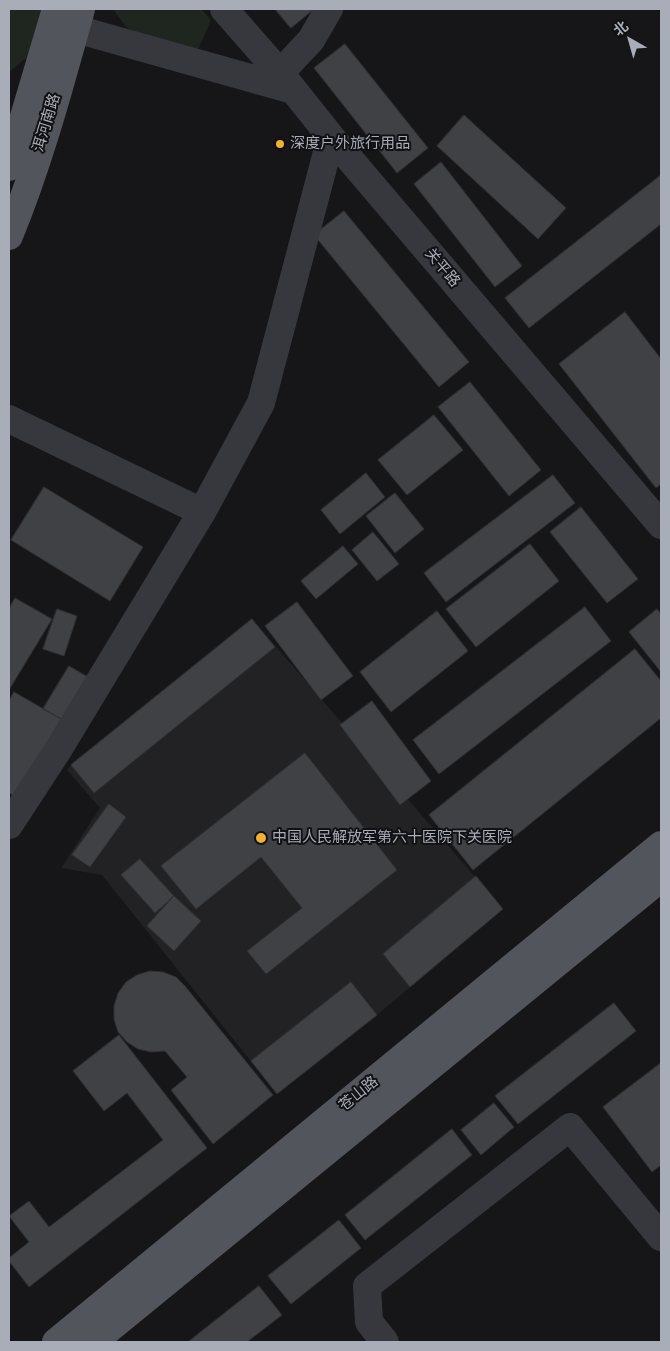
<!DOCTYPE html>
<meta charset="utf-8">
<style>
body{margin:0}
#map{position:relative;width:670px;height:1351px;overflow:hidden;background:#161618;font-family:"Archivo Narrow","Noto Sans SC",sans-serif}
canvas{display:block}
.frame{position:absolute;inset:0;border:10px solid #a8adb8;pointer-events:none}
.north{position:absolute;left:605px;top:15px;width:50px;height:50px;-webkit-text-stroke:4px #111113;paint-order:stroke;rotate:322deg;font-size:14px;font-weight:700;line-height:20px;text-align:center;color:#a8adb8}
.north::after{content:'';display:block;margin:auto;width:18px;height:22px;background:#a8adb8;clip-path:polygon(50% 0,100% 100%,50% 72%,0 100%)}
</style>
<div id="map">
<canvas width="670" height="1351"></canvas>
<div class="frame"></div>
<div class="north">北</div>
</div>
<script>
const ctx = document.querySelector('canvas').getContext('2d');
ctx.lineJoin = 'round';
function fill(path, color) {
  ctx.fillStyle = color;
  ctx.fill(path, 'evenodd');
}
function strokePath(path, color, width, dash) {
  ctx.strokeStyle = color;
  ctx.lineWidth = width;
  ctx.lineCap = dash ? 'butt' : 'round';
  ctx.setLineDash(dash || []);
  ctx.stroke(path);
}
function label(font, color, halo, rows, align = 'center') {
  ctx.font = font + ' "Archivo Narrow","Noto Sans SC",sans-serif';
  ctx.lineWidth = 4;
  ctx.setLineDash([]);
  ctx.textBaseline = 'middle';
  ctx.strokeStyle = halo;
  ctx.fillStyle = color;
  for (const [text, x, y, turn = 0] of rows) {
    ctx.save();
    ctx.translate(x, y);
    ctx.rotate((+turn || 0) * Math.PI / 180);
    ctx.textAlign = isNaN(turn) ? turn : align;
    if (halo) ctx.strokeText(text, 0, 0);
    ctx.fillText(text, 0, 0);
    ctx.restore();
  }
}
fill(new Path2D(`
 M252 619 503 909 377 1015 277 1094 102 875 61 868 100 808 67 770 71 765Z`), '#222225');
fill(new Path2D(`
 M9 9H43L31 54 9 72Z
 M113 9H201L211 20 198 50 148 41 126 27Z`), '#1e261f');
const building = new Path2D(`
 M275 9H314L291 28Z
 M345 44 428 148 397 173 314 68Z
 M464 115 566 208 538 239 437 146Z
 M441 162 522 266 495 287 414 184Z
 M661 175V224L529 328 505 298Z
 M344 211 469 362 439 387 314 235Z
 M625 312 661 359V484L656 488 559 364Z
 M470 382 541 470 509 496 438 407Z
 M434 415 463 450 407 495 378 460Z
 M366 473 385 497 340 534 321 510Z
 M553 475 575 503 446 602 424 573Z
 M44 487 143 547 110 601 11 540Z
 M395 493 424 529 395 553 366 516Z
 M581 507 638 579 607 603 550 532Z
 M373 532 399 564 377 581 352 550Z
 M530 544 559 581 476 647 446 609Z
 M343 546 358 564 316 599 301 581Z
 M15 598 52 619 9 690V609Z
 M297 602 353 676 321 700 265 626Z
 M585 607 611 641 439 774 413 740Z
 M57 609 77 616 64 656 43 649Z
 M657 609 661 614V672L629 632Z
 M437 611 468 651 391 712 360 672Z
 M252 619 275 647 94 793 71 765Z
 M635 649 661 681V718L473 870 429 815Z
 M69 666 88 677 63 720 43 709Z
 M14 692 63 720 16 797 9 793V701Z
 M372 701 431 781 400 805 340 725Z
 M305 753 397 870 266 974 247 951 302 908 261 857 196 909 161 866Z
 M109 804 126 817 90 867 72 855Z
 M140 859 174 896 155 913 121 875Z
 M476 876 503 909 410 987 383 954Z
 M174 896 201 921 174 951 147 926Z
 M150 971 163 972 176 977 185 986 273 1095 213 1144 171 1090 187 1077 165 1051 151 1052 138 1049 127 1042 118 1032 114 1019V1006L118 993 126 982 137 975Z
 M351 982 377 1015 277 1094 251 1061Z
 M614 1003 636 1031 518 1124 495 1096Z
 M119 1035 207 1148 29 1287 9 1261V1258L29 1242 9 1216 29 1201 49 1227 163 1140 127 1093 104 1111 73 1071Z
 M661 1063V1165L652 1172 603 1107Z
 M494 1103 514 1127 481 1155 461 1130Z
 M452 1129 472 1155 365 1240 345 1215Z
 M339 1220 361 1248 291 1304 268 1276Z
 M259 1286 282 1315 247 1342H188Z`);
fill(building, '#404145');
strokePath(building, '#303034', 1);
strokePath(new Path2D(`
 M224 9 280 73 331 137 661 525
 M76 29 293 90
 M280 73 311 40 329 9
 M9 419 202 512
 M9 825 58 750 202 512 261 403 331 137
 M385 1342 369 1322 367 1286 570 1127 661 1237`), '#37383d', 28);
strokePath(new Path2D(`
 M9 167 56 9
 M9 236C39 163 60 85 81 9
 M56 1342 661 845
 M93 1342 661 878`), '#53555c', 28);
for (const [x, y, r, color] of [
 [280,144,5,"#f2b134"],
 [261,838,6,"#f2b134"]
]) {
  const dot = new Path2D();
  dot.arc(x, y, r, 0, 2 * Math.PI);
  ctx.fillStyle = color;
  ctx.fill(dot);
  strokePath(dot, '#111113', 2);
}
label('15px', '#a8adb8', '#111113', [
 ["洱河南路",47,123,-73],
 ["关平路",442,268,50],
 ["苍山路",359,1094,-39]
]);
label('15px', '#a8adb8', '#111113', [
 ["深度户外旅行用品",290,144],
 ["中国人民解放军第六十医院下关医院",272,838]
], 'left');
</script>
